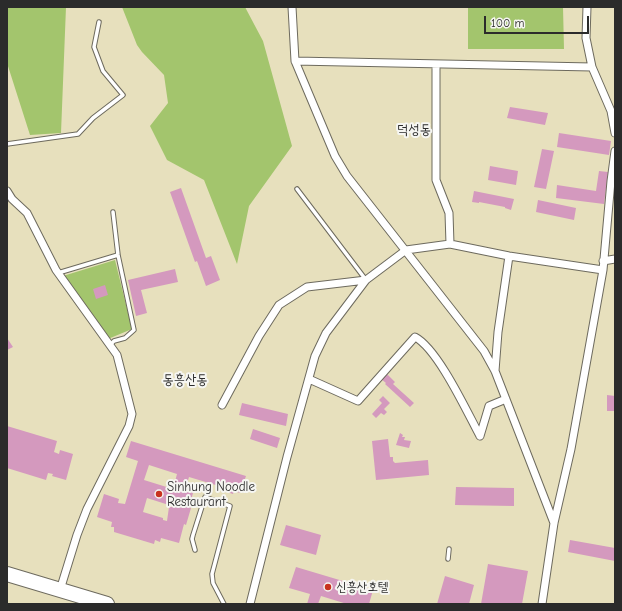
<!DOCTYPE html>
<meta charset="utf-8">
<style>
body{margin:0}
#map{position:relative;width:622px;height:611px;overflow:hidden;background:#e7e0bd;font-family:"Comic Neue",sans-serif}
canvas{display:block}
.frame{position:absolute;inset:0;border:8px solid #2b2b2b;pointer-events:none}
.scale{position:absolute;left:484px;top:16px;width:105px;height:18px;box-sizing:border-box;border:2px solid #2b2b2b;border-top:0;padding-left:5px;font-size:12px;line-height:14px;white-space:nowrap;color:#2b2b2b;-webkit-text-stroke:3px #f6f6f2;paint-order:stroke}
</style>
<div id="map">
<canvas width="622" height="611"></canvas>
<div class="frame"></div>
<div class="scale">100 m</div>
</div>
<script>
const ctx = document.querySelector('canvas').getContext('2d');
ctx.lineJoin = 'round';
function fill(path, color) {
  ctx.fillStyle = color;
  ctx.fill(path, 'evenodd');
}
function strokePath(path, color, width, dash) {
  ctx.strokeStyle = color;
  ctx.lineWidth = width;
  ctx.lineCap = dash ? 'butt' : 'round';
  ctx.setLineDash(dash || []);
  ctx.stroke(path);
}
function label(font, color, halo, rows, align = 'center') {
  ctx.font = font + ' "Comic Neue","Poor Story",sans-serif';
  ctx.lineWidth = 4;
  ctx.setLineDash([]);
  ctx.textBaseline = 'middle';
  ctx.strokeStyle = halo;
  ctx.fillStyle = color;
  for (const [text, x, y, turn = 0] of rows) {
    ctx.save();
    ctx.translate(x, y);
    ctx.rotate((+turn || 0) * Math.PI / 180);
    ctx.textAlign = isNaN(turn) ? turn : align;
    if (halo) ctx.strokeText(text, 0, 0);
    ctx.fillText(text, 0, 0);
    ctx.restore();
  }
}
fill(new Path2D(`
 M7 7H66L61 133 30 135 7 63Z
 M122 7H245L263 41 292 146 249 206 237 264 204 180 167 160 150 126 168 103 164 75 142 52 137 45Z
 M468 7H563L564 49H468Z
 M115 260 132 329 108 339 63 276Z`), '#a3c56d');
fill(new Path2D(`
 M510 107 548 113 545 125 507 118Z
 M559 133 611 141 609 155 557 147Z
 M542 149 554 151 546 189 534 187Z
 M490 166 518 171 516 185 488 180Z
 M599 171 608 172 604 204 556 198 557 185 596 191Z
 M181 188 206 258 211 256 220 280 206 286 197 261 195 262 170 192Z
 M474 191 514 199 511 210 505 208V207L479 202V203L472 202Z
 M538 200 576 208 574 220 536 212Z
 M175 269 178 282 141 290 147 313 136 316 128 280Z
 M105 285 108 295 96 299 93 289Z
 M7 338 13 347 7 350Z
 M386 373 395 382 393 384 414 403 410 407 385 384 386 383 381 379Z
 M607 395 615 396V411H607Z
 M383 396 390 403 384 409 387 412 384 415 381 413 376 418 372 414 382 403 379 400Z
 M242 403 288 414 286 426 239 415Z
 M7 426 57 441 54 452 59 454 60 450 73 454 66 480 52 476 53 474 48 473 46 480 7 468Z
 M253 429 280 438 277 448 250 439Z
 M400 433 403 435 402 437H405L404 440 411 441 409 448 396 445Z
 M388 439 390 457H393V461L395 463 428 460 429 475 376 480 372 441Z
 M131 441 246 476 240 493 234 491 233 494 218 489 219 486 189 477 185 490 193 493 189 507 191 508 186 525 184 524 179 543 161 538 160 542 155 540 154 544 114 532V527H111L112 522 97 517 104 494 119 499 118 503 125 504 138 461 126 457ZM149 465 177 474 173 489 144 480ZM147 498 172 506V507H169L167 521 163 520V518L143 512Z
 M456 487 514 488V506L455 505Z
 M286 525 321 535 316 555 280 545Z
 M570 540 615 548V561L568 552Z
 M488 564 528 571 522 604H481Z
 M296 567 373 590 369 604H347L321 596 318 604H307L310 594 289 588Z
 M445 576 474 585 469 604H437Z`), '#d499be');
const lane = new Path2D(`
 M7 144 78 134 93 118 123 95 103 71 94 47 99 22
 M297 189 366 280
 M58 273 118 255
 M110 345 114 341 125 338 134 330 118 255 113 212
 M195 550 192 539 193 535 205 497 230 506 212 574 213 583 224 604
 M448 559 449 549`);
const street = new Path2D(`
 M292 7 295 61 335 156 347 176 484 351 495 371 554 523
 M587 7 586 38 592 67 611 111 615 133
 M295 61 592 67
 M436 64V180L449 213 450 244
 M7 191 12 199 27 213 56 270 117 355 132 414 129 426 87 509 77 535 60 590
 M603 261 615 259
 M495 371 498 332 509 256
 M309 379 358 401 415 337C438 349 467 412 480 436
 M222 405 259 336 279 305 307 287 366 280
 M480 436 489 406 506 399
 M250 604 287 457 315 356 326 333 366 280 406 250 450 244 509 256 603 270
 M542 604 554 523 571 449 603 270 611 181 615 151`);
const highway = new Path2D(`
 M7 574 107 604`);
strokePath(lane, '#6d6a5e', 5.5);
strokePath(street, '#6d6a5e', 9);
strokePath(highway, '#6d6a5e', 16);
strokePath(lane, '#fff', 3.5);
strokePath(street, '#fff', 7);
strokePath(highway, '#fff', 14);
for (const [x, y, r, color] of [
 [159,494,4,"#c8321e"],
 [328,587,4,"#c8321e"]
]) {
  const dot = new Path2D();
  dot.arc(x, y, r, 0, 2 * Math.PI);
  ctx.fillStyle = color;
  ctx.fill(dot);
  strokePath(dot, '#f6f6f2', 1.5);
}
label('13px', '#2b2b2b', '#f6f6f2', [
 ["Sinhung Noodle",167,487],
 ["Restaurant",167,502],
 ["신흥산호텔",336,587]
], 'left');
label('14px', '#2b2b2b', '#f6f6f2', [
 ["덕성동",414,130],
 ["동흥산동",185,380]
]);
</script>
